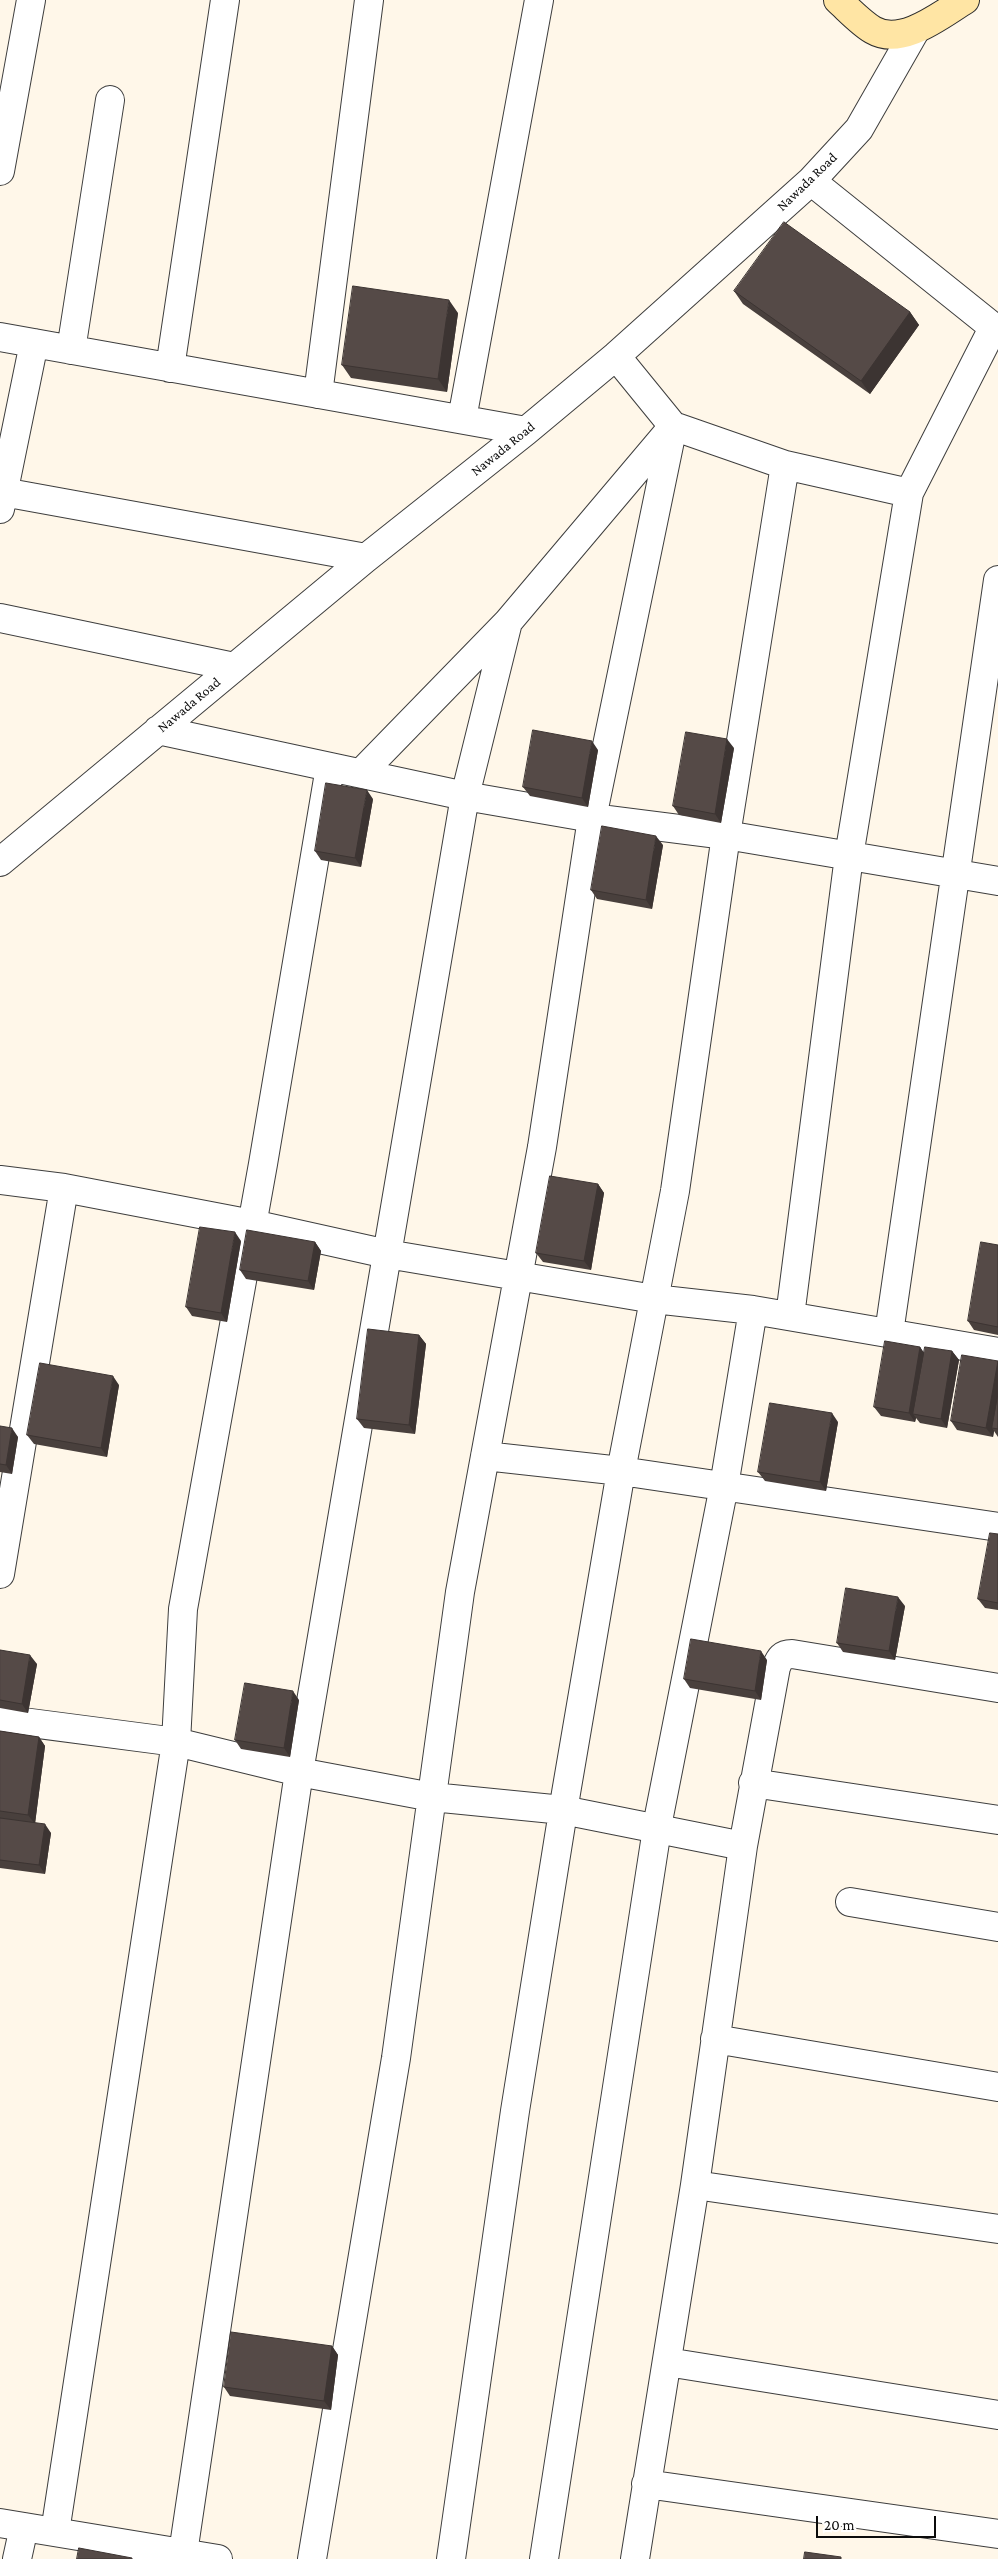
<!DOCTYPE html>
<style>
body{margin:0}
#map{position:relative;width:998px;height:2559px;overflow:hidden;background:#fff7e9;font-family:"Crimson Pro",serif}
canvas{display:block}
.scale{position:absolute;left:816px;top:2516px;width:120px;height:22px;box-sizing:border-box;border:2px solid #0b0b0b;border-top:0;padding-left:6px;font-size:15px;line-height:18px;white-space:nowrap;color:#0b0b0b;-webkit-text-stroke:4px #fff;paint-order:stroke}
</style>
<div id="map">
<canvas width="998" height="2559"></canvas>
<div class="scale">20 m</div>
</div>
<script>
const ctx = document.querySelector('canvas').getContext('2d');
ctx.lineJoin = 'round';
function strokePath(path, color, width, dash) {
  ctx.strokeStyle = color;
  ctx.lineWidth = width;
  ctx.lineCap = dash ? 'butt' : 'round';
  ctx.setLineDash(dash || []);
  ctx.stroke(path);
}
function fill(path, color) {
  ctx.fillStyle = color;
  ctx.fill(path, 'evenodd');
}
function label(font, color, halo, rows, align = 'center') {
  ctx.font = font + ' "Crimson Pro",serif';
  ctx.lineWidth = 5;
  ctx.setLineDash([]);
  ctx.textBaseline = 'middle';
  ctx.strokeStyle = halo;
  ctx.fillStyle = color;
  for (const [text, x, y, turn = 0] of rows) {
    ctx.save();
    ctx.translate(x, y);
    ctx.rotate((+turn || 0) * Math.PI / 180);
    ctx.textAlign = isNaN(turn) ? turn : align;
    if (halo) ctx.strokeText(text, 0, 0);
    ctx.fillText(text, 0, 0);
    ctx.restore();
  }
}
const street = new Path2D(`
 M0 171 31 0
 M811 181 998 331
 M0 337 526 431
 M71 350 110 100
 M616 356 673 426 785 465 909 493
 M170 368 225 0
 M318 394 369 0
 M462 419 539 0
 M3 492 366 558
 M0 509 34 343
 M0 618 234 667
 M158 730 465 796 592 818 726 835 998 881
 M361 773 508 622 671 429
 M0 862 366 558 526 431 616 356 811 181 859 129 915 31
 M0 1180 64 1188 252 1224 387 1254 654 1299 753 1310 998 1352
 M790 1316 849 856 909 493 993 328
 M889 1333 998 580
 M485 1456 621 1471 998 1527
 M0 1574 64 1188
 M0 1719 176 1742 299 1772 432 1797 563 1810 743 1846
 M753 1783 998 1820
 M850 1902 998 1927
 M715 2039 998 2087
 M695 2185 998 2229
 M667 2362 998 2415
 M646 2484 998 2534
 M0 2523 218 2559
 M55 2532 176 1742 183 1609 263 1164 330 767
 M183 2553 299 1772 465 796 508 622
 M17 2559 24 2527
 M312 2559 396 2058 460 1592 542 1147 592 818 673 426
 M451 2559 515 2111 566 1793 621 1471 675 1191 726 835 785 465
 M544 2559 659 1816 724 1486 753 1310
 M635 2559 695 2185 743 1846 776 1667C780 1658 782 1654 792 1654L998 1688`);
const secondary = new Path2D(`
 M838 0C849 10 861 23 873 30 902 47 942 14 965 0`);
strokePath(street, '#3e3e3e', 30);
strokePath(secondary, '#2d2d2d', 30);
strokePath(street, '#fff', 28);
strokePath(secondary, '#ffe5a4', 28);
fill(new Path2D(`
 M734 291 910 312 919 325 870 394 743 304Z
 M458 313 447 392 351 378 342 365Z
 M734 748 721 823 679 815 673 806Z
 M598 750 588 807 530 796 523 787Z
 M373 799 361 867 321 860 315 851Z
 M663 845 652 909 597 899 591 890Z
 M598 1184 604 1193 591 1270 543 1262 536 1253Z
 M241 1241 227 1322 192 1316 186 1307Z
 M315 1242 321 1251 314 1290 246 1279 240 1270Z
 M998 1245V1335L974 1330 968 1321Z
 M419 1335 426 1344 415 1434 364 1428 357 1419Z
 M920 1347 924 1353 952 1351 959 1360 947 1428 920 1423 916 1418 915 1422 881 1416 874 1407Z
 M998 1361V1437L994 1431 993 1437 957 1430 951 1421Z
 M119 1385 107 1457 34 1444 27 1435Z
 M838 1422 826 1491 765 1481 758 1472Z
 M0 1426 18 1437 12 1474 0 1472Z
 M998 1534V1610L985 1608 978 1599Z
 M905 1606 895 1660 843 1652 837 1643Z
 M0 1650 37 1664 28 1713 0 1708Z
 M767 1660 761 1700 690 1688 684 1679Z
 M299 1700 290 1757 241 1749 235 1740Z
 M0 1731 39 1737 45 1746 35 1823 51 1833 45 1874 0 1868Z
 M332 2346 338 2355 331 2410 230 2396 224 2387Z`), '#49403d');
fill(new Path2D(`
 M449 300 458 313 447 392 438 379Z
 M910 312 919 325 870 394 861 381Z
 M727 739 734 748 721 823 715 814Z
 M592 741 598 750 588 807 582 798Z
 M367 790 373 799 361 867 355 858Z
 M656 836 663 845 652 909 646 900Z
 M598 1184 604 1193 591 1270 584 1261Z
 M235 1232 241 1241 227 1322 221 1313Z
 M315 1242 321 1251 314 1290 308 1281Z
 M419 1335 426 1344 415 1434 409 1425Z
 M920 1347 926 1356 913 1414 916 1418 915 1422 909 1413Z
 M952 1351 959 1360 947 1428 941 1419Z
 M998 1361V1406L992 1428 994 1431 993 1437 986 1428Z
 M113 1376 119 1385 107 1457 101 1448Z
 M832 1413 838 1422 826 1491 820 1482Z
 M12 1428 18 1437 12 1474 6 1465Z
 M898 1597 905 1606 895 1660 889 1651Z
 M761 1651 767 1660 761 1700 755 1691Z
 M30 1655 37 1664 28 1713 22 1704Z
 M293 1691 299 1700 290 1757 284 1748Z
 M39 1737 45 1746 35 1824 28 1815Z
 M45 1824 51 1833 45 1874 39 1865Z
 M332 2346 338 2355 331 2410 324 2401Z`), '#3c3432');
const building = new Path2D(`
 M784 222 910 312 861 381 734 291Z
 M353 286 449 300 438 379 342 365Z
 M533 730 592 741 582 798 523 787Z
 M686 732 727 739 715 814 673 806Z
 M326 783 367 790 355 858 315 851Z
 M602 826 656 836 646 900 591 890Z
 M550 1176 598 1184 584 1261 536 1253Z
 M200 1227 235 1232 221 1313 186 1307Z
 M247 1230 315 1242 308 1281 240 1270Z
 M981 1242 998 1245V1327L968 1321Z
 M368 1329 419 1335 409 1425 357 1419Z
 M885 1341 920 1347 909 1413 874 1407Z
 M925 1347 952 1351 941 1419 913 1414Z
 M962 1355 998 1361 986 1428 951 1421Z
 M40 1363 113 1376 101 1448 27 1435Z
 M998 1394V1429L992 1428Z
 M770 1403 832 1413 820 1482 758 1472Z
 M0 1426 12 1428 6 1465 0 1464Z
 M990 1533 998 1534V1603L978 1599Z
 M846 1588 898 1597 889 1651 837 1643Z
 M691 1639 761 1651 755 1691 684 1679Z
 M0 1650 30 1655 22 1704 0 1700Z
 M245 1683 293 1691 284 1748 235 1740Z
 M0 1731 39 1737 28 1815 0 1811Z
 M0 1818 45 1824 39 1865 0 1860Z
 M231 2332 332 2346 324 2401 224 2387Z
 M79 2548 132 2558V2559H77Z
 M805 2552 841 2557V2559H804Z`);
fill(building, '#554a47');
strokePath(building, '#3c3432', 1);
label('14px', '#0b0b0b', '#fff', [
 ["Nawada Road",807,182,-44],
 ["Nawada Road",503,449,-39],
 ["Nawada Road",189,705,-40]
]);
</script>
